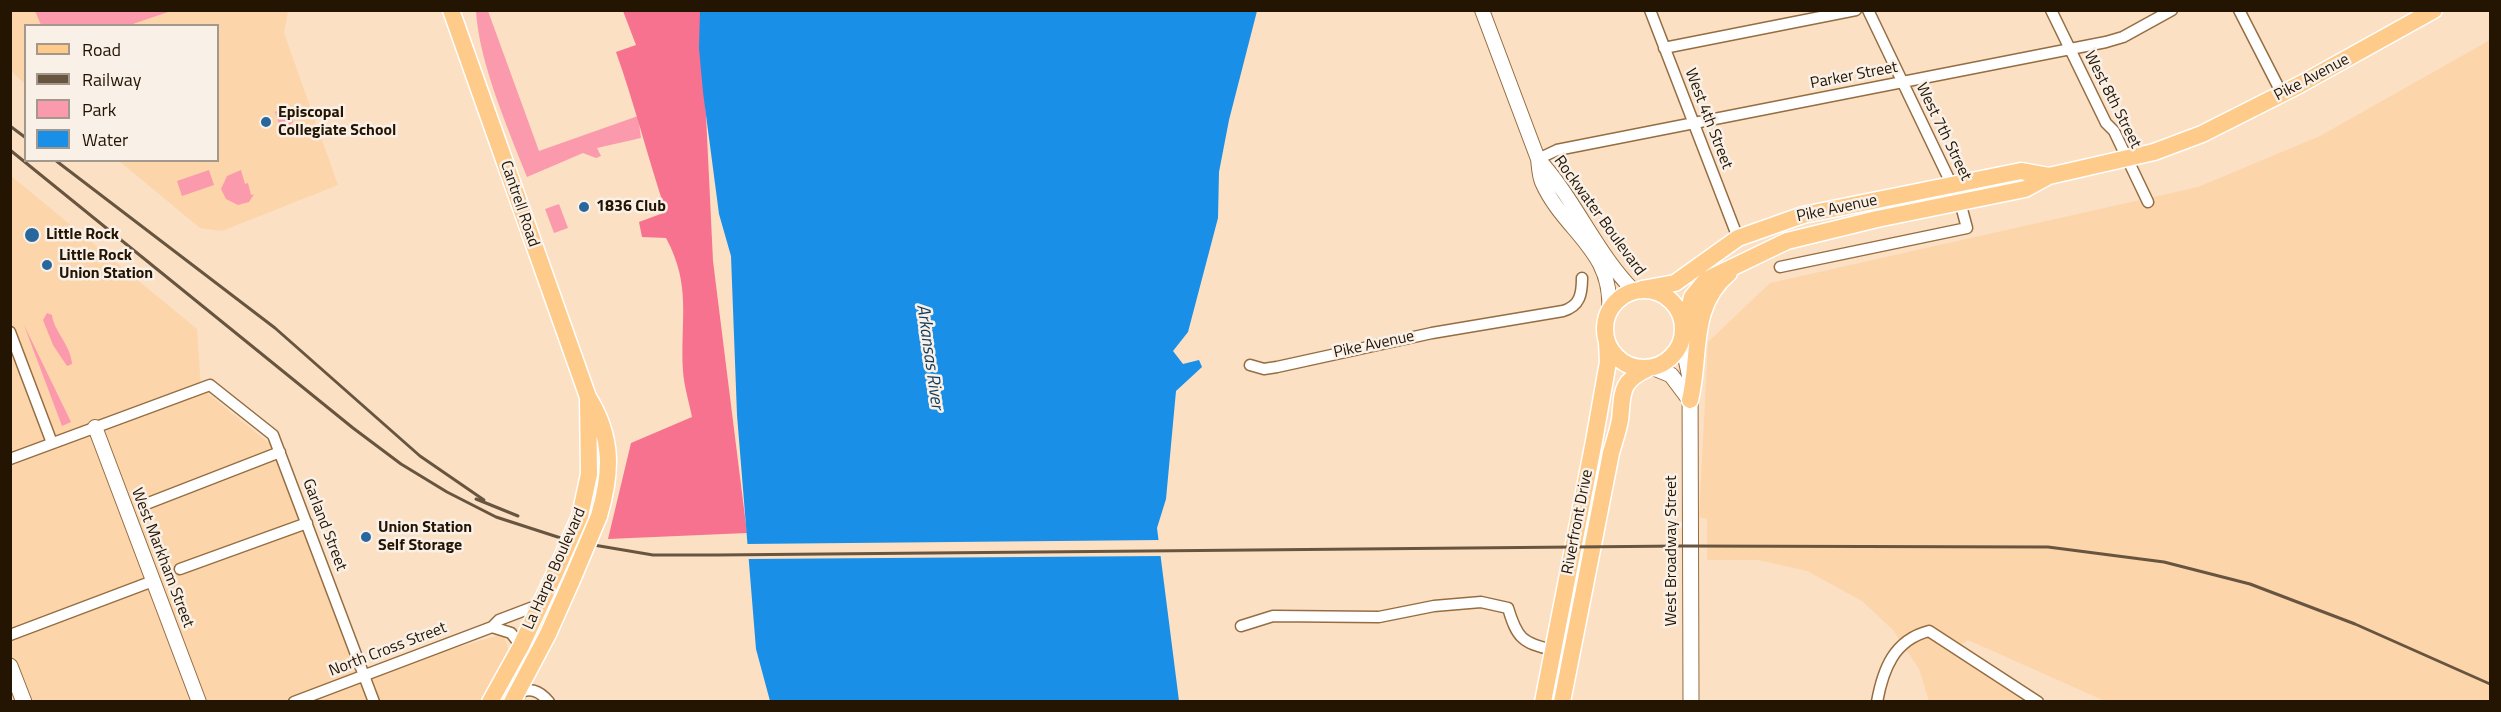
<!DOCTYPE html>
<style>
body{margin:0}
#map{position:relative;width:2501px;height:712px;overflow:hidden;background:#fbe0c4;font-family:"Titillium Web",sans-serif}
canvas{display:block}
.frame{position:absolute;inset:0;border:12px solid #241503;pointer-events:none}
.legend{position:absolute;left:24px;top:24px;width:195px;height:138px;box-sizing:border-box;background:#f9f0e7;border:2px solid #a4988c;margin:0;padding:8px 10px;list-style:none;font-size:18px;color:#241503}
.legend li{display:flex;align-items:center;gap:12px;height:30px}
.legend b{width:30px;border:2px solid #a4988c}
</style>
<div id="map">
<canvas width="2501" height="712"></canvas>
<div class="frame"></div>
<ul class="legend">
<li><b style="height:8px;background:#fecb8a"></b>Road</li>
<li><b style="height:8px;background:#685540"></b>Railway</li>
<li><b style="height:16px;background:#fb9aac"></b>Park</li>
<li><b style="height:16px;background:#198fe7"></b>Water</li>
</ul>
</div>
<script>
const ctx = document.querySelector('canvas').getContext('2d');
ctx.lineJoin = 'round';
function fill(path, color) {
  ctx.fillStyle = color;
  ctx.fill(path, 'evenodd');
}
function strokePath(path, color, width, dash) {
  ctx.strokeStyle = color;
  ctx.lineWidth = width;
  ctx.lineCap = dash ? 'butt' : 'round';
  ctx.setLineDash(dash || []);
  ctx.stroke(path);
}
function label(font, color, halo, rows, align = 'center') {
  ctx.font = font + ' "Titillium Web",sans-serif';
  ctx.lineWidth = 5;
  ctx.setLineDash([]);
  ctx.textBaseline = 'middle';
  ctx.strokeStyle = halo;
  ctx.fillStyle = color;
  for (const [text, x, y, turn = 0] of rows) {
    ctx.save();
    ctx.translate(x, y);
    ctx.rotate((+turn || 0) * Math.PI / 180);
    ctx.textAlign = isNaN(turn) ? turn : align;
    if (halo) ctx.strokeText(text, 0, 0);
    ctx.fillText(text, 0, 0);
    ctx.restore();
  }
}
fill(new Path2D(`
 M10 11H288L284 33 338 185 222 231 200 228 119 161 218 160V26H26L25 84 11 71Z
 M2490 40V701H2105L1968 640 1952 650 2031 701H1929L1919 669 1893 630 1862 601 1807 571 1758 560H1707V519L1699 517 1708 342 1770 283 2198 187 2320 136Z
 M10 175 197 329 201 388 280 452 364 675 503 634 527 701H11Z`), '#fdd5ab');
fill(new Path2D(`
 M35 11V10L171 11 130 25H41Z
 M476 11H488L539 151 638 116 641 138 597 148 601 156 596 158 583 153 527 177C508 129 479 62 476 11Z
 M283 106 292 112 293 122 282 132 275 112Z
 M209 170 214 185 182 196 177 181Z
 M241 170 245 184 248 183 251 195 254 194 249 202 238 205 226 199 221 189 227 176Z
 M559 204 568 228 554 233 545 209Z
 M47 313 52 315C54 332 71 345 72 364L67 366 53 345 43 320Z
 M24 325 71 422 62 426Z`), '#fb9aac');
fill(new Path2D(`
 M623 11H701L713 261 747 533 608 539 631 443 692 417C689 402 684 386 683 371 680 320 692 286 666 238L642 237 639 222 666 212C648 159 635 105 616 52L636 45Z`), '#f6728f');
fill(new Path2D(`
 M700 11H1257L1229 120 1219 172 1218 218 1188 332 1173 351 1183 364 1199 360 1202 367 1176 391 1166 499 1157 528 1179 701H770L756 649 737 415 731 256 719 214 703 92 699 48Z`), '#198fe7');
fill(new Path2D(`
 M1161 540 1163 556 747 559 745 544Z`), '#fbe0c4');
const minor = new Path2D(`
 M1650 10 1738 238
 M2051 10 2106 123 2114 131 2148 202
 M2239 10 2282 94
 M1664 48 1856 10
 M1538 159 1557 150 2106 42 2123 37 2172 10
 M1780 267 1967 228 1960 202 1868 10
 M10 332 52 443
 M1250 365 1264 369 1277 367 1432 333 1563 311C1580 306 1582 294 1582 278
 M10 459 210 385 273 435 374 702
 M146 504 280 452
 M180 569 307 523
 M1241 626 1273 616 1379 617 1434 606 1481 602 1508 608C1517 638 1522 643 1553 650
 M492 627 511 633 521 646
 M10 635 153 581
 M516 694C530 687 539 690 549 702
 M294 702 492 627 499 620 541 604
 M1877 702C1883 669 1894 640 1929 631L2038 702`);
const tertiary = new Path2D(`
 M1482 10 1538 159C1539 166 1539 175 1542 182 1564 232 1614 250 1609 312
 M1538 159C1575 199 1596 253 1634 291
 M95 427 199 702`);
const secondary = new Path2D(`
 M1682 340 1690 378 1691 702
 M1654 368 1671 375 1689 399
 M10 666 24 702`);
const primary = new Path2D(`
 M451 10 588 397C613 437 612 472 599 516
 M1642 289 1675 283 1738 238 1803 215 2021 171 2049 176
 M1605 329a39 39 0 1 1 78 0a39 39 0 1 1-78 0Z
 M1684 330 1692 297 1706 280 1787 241 1877 219 2025 189 2049 176 2154 152 2202 134 2299 85 2434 10
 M1690 400C1701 356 1689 306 1729 273
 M580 516 589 474 588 398
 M490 702 521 646 555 573
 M512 702 548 634 572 580
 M1543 702 1594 441 1608 362 1607 342
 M1562 702 1611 453C1614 442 1618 431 1620 420 1623 394 1619 382 1647 369`);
strokePath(minor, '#956d41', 13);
strokePath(tertiary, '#956d41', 16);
strokePath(secondary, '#956d41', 17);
strokePath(primary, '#fff', 19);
strokePath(minor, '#fff', 10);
strokePath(tertiary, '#fff', 14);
strokePath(secondary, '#fff', 15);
strokePath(primary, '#fecb8a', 16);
strokePath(new Path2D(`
 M10 126 26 138
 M10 150 353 428 401 464 447 492 496 517 570 541 653 555H717L1681 546 2048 547 2164 562 2250 584 2355 624 2490 684
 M55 160 275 328 420 456 484 500
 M476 499 518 516`), '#685540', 3);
const primaryBridge = new Path2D(`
 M555 573 580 516
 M572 580 599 516`);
strokePath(primaryBridge, '#fff', 19, []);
strokePath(primaryBridge, '#fecb8a', 16);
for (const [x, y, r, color] of [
 [266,122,6,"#28679e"],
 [584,207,6,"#28679e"],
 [32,235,8,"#28679e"],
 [47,265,6,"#28679e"],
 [366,537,6,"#28679e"]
]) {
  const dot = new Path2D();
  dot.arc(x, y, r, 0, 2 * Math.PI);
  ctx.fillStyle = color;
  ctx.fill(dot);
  strokePath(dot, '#f9f0e7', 2);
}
label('16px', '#241503', '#f9f0e7', [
 ["Parker Street",1854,76,-11],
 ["Pike Avenue",2312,78,-28],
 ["West 8th Street",2112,100,63],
 ["West 4th Street",1708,119,69],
 ["West 7th Street",1943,132,64],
 ["Cantrell Road",519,204,71],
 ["Pike Avenue",1837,209,-12],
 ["Rockwater Boulevard",1599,216,54],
 ["Pike Avenue",1374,345,-12],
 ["Riverfront Drive",1578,522,-79],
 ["Garland Street",324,525,69],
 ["West Broadway Street",1672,551,-90],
 ["West Markham Street",162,558,69],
 ["La Harpe Boulevard",555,569,-66],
 ["North Cross Street",388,650,-21]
]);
label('bold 16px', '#241503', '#f9f0e7', [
 ["Episcopal",278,113],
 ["Collegiate School",278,131],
 ["1836 Club",596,207],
 ["Little Rock",46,235],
 ["Little Rock",59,256],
 ["Union Station",59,274],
 ["Union Station",378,528],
 ["Self Storage",378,546]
], 'left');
label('italic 18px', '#113b5e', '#f9f0e7', [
 ["Arkansas River",929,357,82]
]);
</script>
